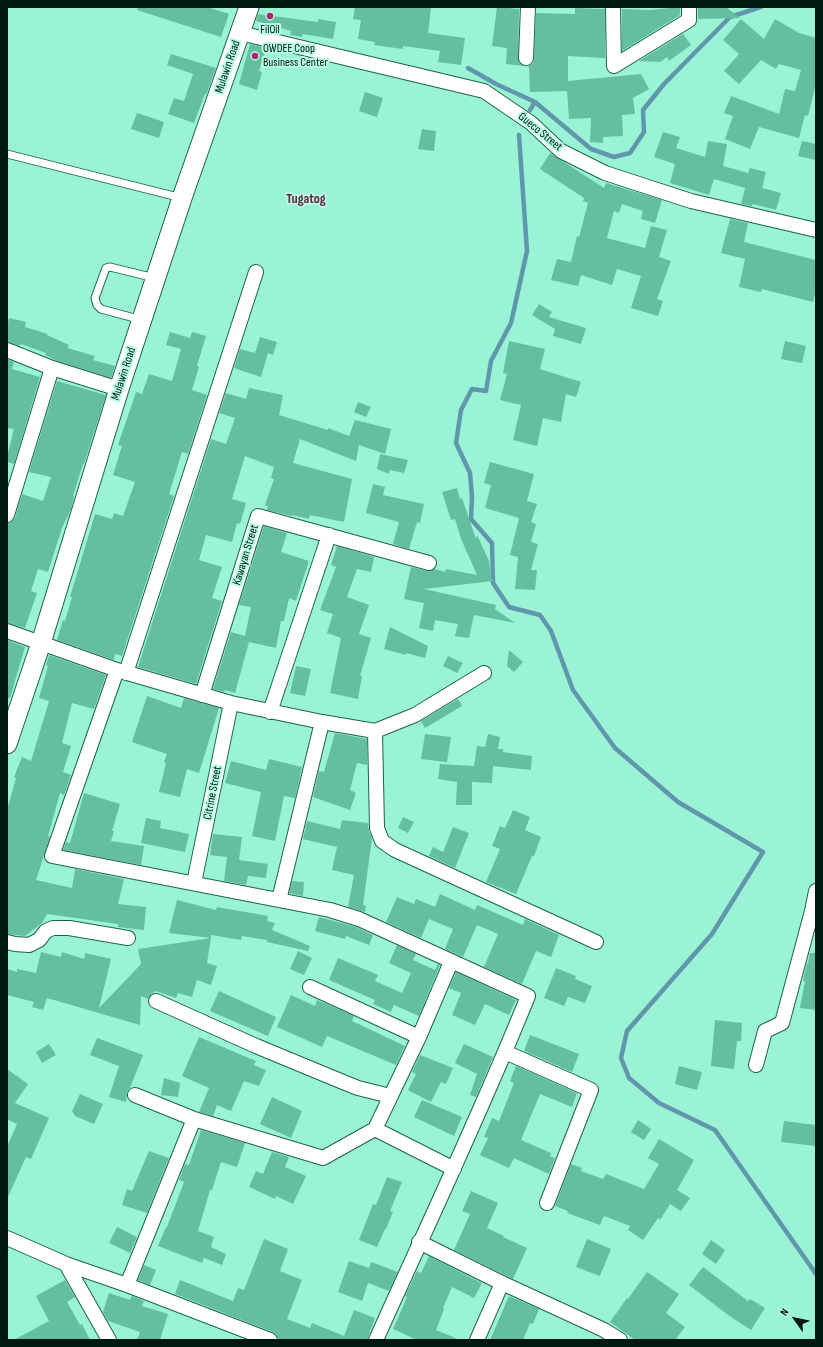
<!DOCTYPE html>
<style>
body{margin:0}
#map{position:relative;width:823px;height:1347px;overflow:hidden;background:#9af3d4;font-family:"Sofia Sans Condensed",sans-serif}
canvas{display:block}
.frame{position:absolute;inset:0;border:8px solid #00170f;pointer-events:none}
.north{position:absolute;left:775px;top:1299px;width:40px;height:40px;-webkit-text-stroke:3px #b7fce3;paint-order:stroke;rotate:303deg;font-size:11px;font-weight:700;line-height:16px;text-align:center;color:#00170f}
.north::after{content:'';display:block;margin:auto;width:14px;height:18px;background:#00170f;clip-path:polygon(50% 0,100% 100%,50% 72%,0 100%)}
</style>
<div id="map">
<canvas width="823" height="1347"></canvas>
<div class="frame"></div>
<div class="north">N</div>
</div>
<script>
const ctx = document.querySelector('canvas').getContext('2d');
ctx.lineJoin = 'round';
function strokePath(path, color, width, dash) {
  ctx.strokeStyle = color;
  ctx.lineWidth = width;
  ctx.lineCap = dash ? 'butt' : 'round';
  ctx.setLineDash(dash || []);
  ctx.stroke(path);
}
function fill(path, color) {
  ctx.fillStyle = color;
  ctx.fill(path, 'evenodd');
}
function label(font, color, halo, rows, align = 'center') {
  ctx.font = font + ' "Sofia Sans Condensed",sans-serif';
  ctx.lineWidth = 4;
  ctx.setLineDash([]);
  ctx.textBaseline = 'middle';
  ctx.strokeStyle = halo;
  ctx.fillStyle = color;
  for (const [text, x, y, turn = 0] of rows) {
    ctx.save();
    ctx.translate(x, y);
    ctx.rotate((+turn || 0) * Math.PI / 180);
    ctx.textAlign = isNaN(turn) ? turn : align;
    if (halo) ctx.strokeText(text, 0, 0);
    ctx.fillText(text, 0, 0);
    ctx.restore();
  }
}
strokePath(new Path2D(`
 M468 68 496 84 535 102 591 149 614 157 630 153 644 132 643 110 664 84 730 17 761 7
 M530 110 535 102
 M519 135 527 251 511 323 491 361 486 391 472 389 461 410 456 443 470 473 472 497 471 519 492 543 493 583 509 607 540 615 551 631 573 690 615 748 678 802 763 852 712 934 627 1031 621 1058 629 1078 659 1103 715 1130 816 1274`), '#6197ac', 4.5);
fill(new Path2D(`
 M138 7H207L229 14 221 37 137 10Z
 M355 7H423L431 8 428 33 465 38 461 65 438 62 440 51 403 46V49L374 45 375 42 358 39 361 20 353 19Z
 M497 7 519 9 518 58 519 62 524 66 506 64 507 48 492 46Z
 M680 7V15L622 51V9L650 10Z
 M698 7H726L740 18 698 19Z
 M575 8 605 9V58L568 56V81L641 74 649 89 633 98 635 114 622 115 623 136 603 137V143L590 142 591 118 569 119 567 91 530 92 529 67 526 66 533 63 534 59 536 13 575 14Z
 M258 14 318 22V19L336 22 333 39 303 34 302 37 290 35 291 31 256 21Z
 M741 19 764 39 775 19 799 33 816 38V84L808 116 805 115 799 138 759 127 750 149 725 139 733 116 724 113 731 96 779 114 785 89 795 91 801 70 779 64 776 69 761 60 739 84 724 71 739 54 723 40Z
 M683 34 691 45 669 61 667 57 660 62 639 61Z
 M250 44 266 48 259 71 262 72 257 90 239 84Z
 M171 54 216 68 206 95 205 94 194 123 168 114 174 98 184 101 193 74 167 65Z
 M365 92 383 98 377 117 359 111Z
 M137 113 164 122 159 138 131 129Z
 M422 129 436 131 434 151 418 149Z
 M663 132 680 137 676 148 705 157 708 141 727 144 723 166 748 173 750 168 766 172 762 188 781 193 776 210 753 204 752 206 741 204 745 188 714 179 709 195 670 183 675 164 654 157Z
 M802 141 816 144V160L798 156Z
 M550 153 604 188 606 183 662 200 655 223 641 219 643 211 622 204 619 213 614 211 607 238 645 248 651 226 667 230 659 257 671 261 657 299 663 301 658 316 631 308 641 276 617 269 612 285 581 275 578 286 551 280 557 259 571 262 577 236 579 237 588 203 583 201 584 198 540 169Z
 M730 219 748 223 744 242 816 260V291L813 302 762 289 761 292 739 287 745 259 721 253Z
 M539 304 552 312 549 317 586 328 581 344 553 336 555 329 532 315Z
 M9 318 26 322 25 327 48 334 47 335 69 345 67 348 95 356 93 360 115 366 111 378 57 361 45 355 46 353 21 344 20 346 7 342V327Z
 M170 332 190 338 192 332 206 336 197 366 199 367 192 390 207 395 188 454 182 452 169 494 174 496 122 656 115 654 114 660 57 640 63 620 65 621 72 597H70L95 514 112 519 114 513 123 516 135 482 113 475 122 446 118 445 136 392 142 394 149 374 172 381 181 349 166 345Z
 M260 337 277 342 273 355 268 353 261 377 234 368 240 349 255 353Z
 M509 341 545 349 540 369 581 382 576 397 566 394 561 422 543 418 537 446 513 440 521 405 500 400 507 374 503 373Z
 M785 341 806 346 802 363 781 359Z
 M7 359 14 362 12 369 40 377 14 464 7 462V457L14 429 7 428Z
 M57 381 106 395 84 464H83L73 496 74 497 71 509 62 528 48 572 38 569 31 591 37 593 25 628 7 623V523L12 521 15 518 22 494 43 501 51 477 29 472Z
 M249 388 283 395 279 415 328 430V428L349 436 355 420 391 429 385 454 359 445 356 461 300 439 293 463 352 479 344 522 310 515 309 519 292 515V516L267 510 268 506 265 505 274 479 271 478 274 467 245 456 232 499 246 503 240 524 237 523 232 542 206 535 199 560 222 567 212 598 222 601 196 684 138 667 211 439 226 444 235 418 219 413 226 393 246 399Z
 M358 402 371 407 366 417 354 412Z
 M380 454 408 460 404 473 390 470 389 474 377 469Z
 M490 462 534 474 527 501 537 504 531 522 536 524 531 542 538 544 531 570H537L535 590 515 589 518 557 510 555 519 518 485 508 491 485 484 483Z
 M373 484 385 487 383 495 424 504 420 523 417 522 409 549 393 544 399 522 366 513Z
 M457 488 460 499 462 498 476 539 477 535 489 561 491 579H493V581L424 589 496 605 495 609 515 623 474 615 469 638 455 636 458 624 435 620 433 631 419 628 424 603 404 599 411 567 427 571 435 569 445 572 446 569 477 575 461 539 455 519 451 520 442 492Z
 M264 526 287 533 281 552 309 561 296 601 289 598 284 621H281L276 648 249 642 235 693 225 690 224 692 213 689 231 632 245 636 251 607 239 605Z
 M337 546 374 557 371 572 357 569 347 597 369 605 359 634 371 638 360 676H362L358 699 330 693 341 638 327 633 333 614 320 610 336 567 331 565Z
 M390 627 428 646 425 658 406 653V655L384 649Z
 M7 640 25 647 10 698H7Z
 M509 650 523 662 514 672 507 666Z
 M49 655 106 675 94 709 72 703 62 743 71 746 63 772 71 775 64 795 60 793 48 836 50 837 36 880 72 888 75 869 124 879 118 904 146 907 144 930 118 927V924L47 914 42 923 25 936 7 934V810L16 778 14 777 22 757 31 761 49 701 39 698 48 666 46 665Z
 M448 656 463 663 457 673 443 666Z
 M296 666 311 669 305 696 290 693Z
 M147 696 181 708 184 698 219 708 199 773 187 769 180 797 159 792 166 763 164 762 167 754 132 742Z
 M458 699 462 706 425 728 421 721Z
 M335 733 367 739V765L357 763 350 790 356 793 350 810 313 797 319 771 324 772Z
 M425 734 451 737 447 762 421 759Z
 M488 734 500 737 498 749H503V752L532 756 531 770 493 766 492 783 472 782V805H456L457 782 438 779 440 764 474 766 477 746 485 747Z
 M269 759 302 767 295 798 284 796 275 841 252 836 261 792 225 783 231 761 266 770Z
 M84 793 120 804 112 831H114L111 841 144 846 141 865 63 850 66 842 70 843Z
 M513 810 530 817 525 830 541 837 534 856H532L516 894 486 882 500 849 492 846 500 826 505 828Z
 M403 817 414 822 408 833 398 828Z
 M146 818 161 821 160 828 189 834 185 852 141 843Z
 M342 820 368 823 369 831 372 838 363 905 366 906 365 912 348 907 354 875 332 870 337 847 303 839 307 821 340 829Z
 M453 827 469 833 455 868 429 856 433 847 443 852Z
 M213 834 242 837 239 860 268 864 266 878 248 876 246 885 224 881 227 857 210 855Z
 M292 881 304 882 303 896 289 893Z
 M440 894 475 910 477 905 523 925 525 919 559 935 551 957 536 951 522 984 484 967 498 934 477 925 463 957 445 949 453 929 429 919 421 938 386 922 397 897 414 904 416 899 435 907Z
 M177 900 216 910 217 907 268 916 267 921 275 923 272 930 310 946 308 951 267 942V940L242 936 241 940 211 935V938L169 933Z
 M319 917 356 927 373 935 369 945 346 936 345 939 315 931Z
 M211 938 207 963 217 966 211 985 197 980 192 997 178 993 176 998 156 991 151 994 148 999 141 996 140 1025 47 998 43 1010 32 1007 34 1002 7 995V969L17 972V969L36 973 41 952 61 957 62 952 84 959 85 953 111 959 99 1008 141 964 138 949Z
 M397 945 416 954 413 960 435 970 438 964 440 965 419 1016 394 1005 391 1012 373 1004 375 1000 329 980 338 958 378 975 375 981 402 993 411 973 389 963Z
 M298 951 312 958 304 975 290 969Z
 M810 953H816V1010L800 1008 805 981H803L804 975 807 963H808Z
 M556 968 576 976 575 979 592 986 585 1003 568 997 564 1006 544 998Z
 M456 972 516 1000 509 1015 485 1004 475 1025 452 1015 461 993 449 988Z
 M219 991 276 1017 268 1036 210 1011Z
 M291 995 315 1006 317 1000 336 1008 354 1016 352 1021 405 1046 396 1065 327 1036 322 1047 277 1027Z
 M715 1020 742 1023 741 1041H737L734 1069 711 1066Z
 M530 1035 579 1054 572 1072 524 1051Z
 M199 1037 256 1061 254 1065 266 1070 259 1086 244 1081 231 1111 217 1105 213 1116 199 1112 209 1088 182 1076Z
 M97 1038 143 1055 130 1088 127 1092 126 1102 109 1097 119 1066 90 1055Z
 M49 1044 56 1055 42 1063 36 1052Z
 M464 1044 493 1057 476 1097 470 1095 477 1074 455 1063Z
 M420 1055 453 1068 446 1084 441 1082 431 1102 408 1090 416 1074 412 1072Z
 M516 1066 577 1093 572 1107 540 1094 521 1140 551 1153 550 1156 555 1158 549 1174 514 1158 509 1168 480 1155 488 1138 484 1137 492 1118 499 1121 514 1083 510 1081Z
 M679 1066 702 1072 697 1090 675 1084Z
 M7 1069 28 1084 15 1103 49 1118 31 1159 26 1157 7 1199V1147L17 1124 7 1119Z
 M164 1078 180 1083 178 1097 161 1095Z
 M80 1094 103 1104 94 1124 75 1116 72 1111Z
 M272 1097 302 1111 291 1138 260 1124Z
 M422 1100 462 1117 454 1136 414 1117Z
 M638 1120 651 1129 644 1140 631 1132Z
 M784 1121 816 1125V1146L781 1142Z
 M201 1130 245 1143 237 1167 221 1162 212 1190H210L198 1231 214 1237 211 1247 226 1254 222 1265 204 1258 202 1263 158 1246 166 1227H167L184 1182 179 1180 185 1164 189 1165Z
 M659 1139 694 1160 677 1190 690 1198 681 1211 670 1204 660 1220 658 1218 643 1240 628 1230 630 1226 604 1216 600 1225 567 1213 568 1211 555 1206 571 1164 582 1168 581 1171 603 1179 606 1174 644 1189 659 1164 648 1158Z
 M149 1151 169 1158 147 1213 122 1205 127 1189 132 1191Z
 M272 1152 289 1157 285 1167 306 1176 293 1204 276 1196 275 1199 249 1187 256 1171 263 1174Z
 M387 1177 402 1182 390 1211 393 1212 386 1229H385L377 1247 359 1240 373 1204 376 1205Z
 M471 1191 498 1203 487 1228 504 1236 503 1237 527 1248 513 1279 454 1250 470 1214 462 1211Z
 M117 1227 137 1237 130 1253 109 1243Z
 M264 1239 288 1249 280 1271 302 1280 287 1319 310 1328 312 1323 344 1336 354 1310 375 1318 367 1340H281L278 1339 277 1335 273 1332 175 1294 180 1280 233 1301 238 1288 244 1290Z
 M587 1239 611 1249 600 1276 576 1267Z
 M711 1240 725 1250 716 1264 702 1254Z
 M429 1256 482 1283 474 1298 452 1287 443 1308 444 1309 436 1330 460 1340H417L393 1329 407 1297 405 1296 414 1277 417 1271 421 1273Z
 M349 1261 369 1268 371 1262 398 1272 389 1291 368 1283 362 1301 338 1292Z
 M144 1265 156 1270 150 1285 138 1280Z
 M703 1267 748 1301 750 1299 765 1308 751 1330 728 1315 689 1285Z
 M647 1272 679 1294 666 1313 685 1327 675 1340H635L610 1322 627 1298 628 1299Z
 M65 1280 75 1297 67 1302 80 1325 82 1324 90 1340H14L49 1321 36 1296Z
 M109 1293 130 1300 132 1296 144 1301 142 1306 168 1314 160 1340H137L140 1332 108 1321 103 1312Z
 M509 1296 539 1309 533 1324 530 1323 523 1340H490Z`), '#66bea1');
const service = new Path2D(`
 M7 154 182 198
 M142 320 101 309 97 305 95 298 106 268 110 267 155 278`);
const minor = new Path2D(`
 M613 7 614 66
 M240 33 484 91 531 123 561 151 605 173 691 201 816 230
 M526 58 528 7
 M614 66 689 20V7
 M7 350 52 368 119 389
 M7 515 52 368
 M7 631 117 670 231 703 322 722 375 731 415 715 484 673
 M117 670 52 856 330 910 359 919 528 996C481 1113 427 1226 376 1340
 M126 673 256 272
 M202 695 258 516 429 563
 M270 712 329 535
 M375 731 377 828 382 841 395 850 596 942
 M194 883 231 703
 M279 900 322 722
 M7 942 15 944 29 945 39 940 46 931 53 928H69L128 938
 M451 962 419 1037 375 1129 454 1169
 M310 987 419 1037
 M156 1001 256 1046 343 1082 358 1088 390 1096
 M505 1052 591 1090 547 1203
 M756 1065 765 1031 782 1023 812 911 816 891
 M135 1095 194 1119
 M7 1238 66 1264 127 1285 270 1340
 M419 1242 502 1283 604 1330 620 1340
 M66 1264 109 1340
 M127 1285 194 1119 323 1158 375 1129
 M477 1340 502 1283`);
const secondary = new Path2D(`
 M7 744 41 643 119 389 182 198 249 7`);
strokePath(service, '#1c634f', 9);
strokePath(minor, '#1c634f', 16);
strokePath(secondary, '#1c634f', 21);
strokePath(service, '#fff', 7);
strokePath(minor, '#fff', 14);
strokePath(secondary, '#fff', 19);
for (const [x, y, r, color] of [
 [270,16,4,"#a82672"],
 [255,56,4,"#a82672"]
]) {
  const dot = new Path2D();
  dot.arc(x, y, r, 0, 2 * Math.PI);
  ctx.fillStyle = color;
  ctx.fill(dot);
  strokePath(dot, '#b7fce3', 1.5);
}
label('12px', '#00170f', '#b7fce3', [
 ["FilOil",270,30],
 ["OWDEE Coop",263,49,"left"],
 ["Business Center",263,63,"left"]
]);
label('12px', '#00170f', '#b7fce3', [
 ["Mulawin Road",228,67,-71],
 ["Gueco Street",540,132,39],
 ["Mulawin Road",124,374,-72],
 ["Kawayan Street",246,555,-73],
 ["Citrine Street",213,793,-79]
]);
label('bold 14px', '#602143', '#b7fce3', [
 ["Tugatog",306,199]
]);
</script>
